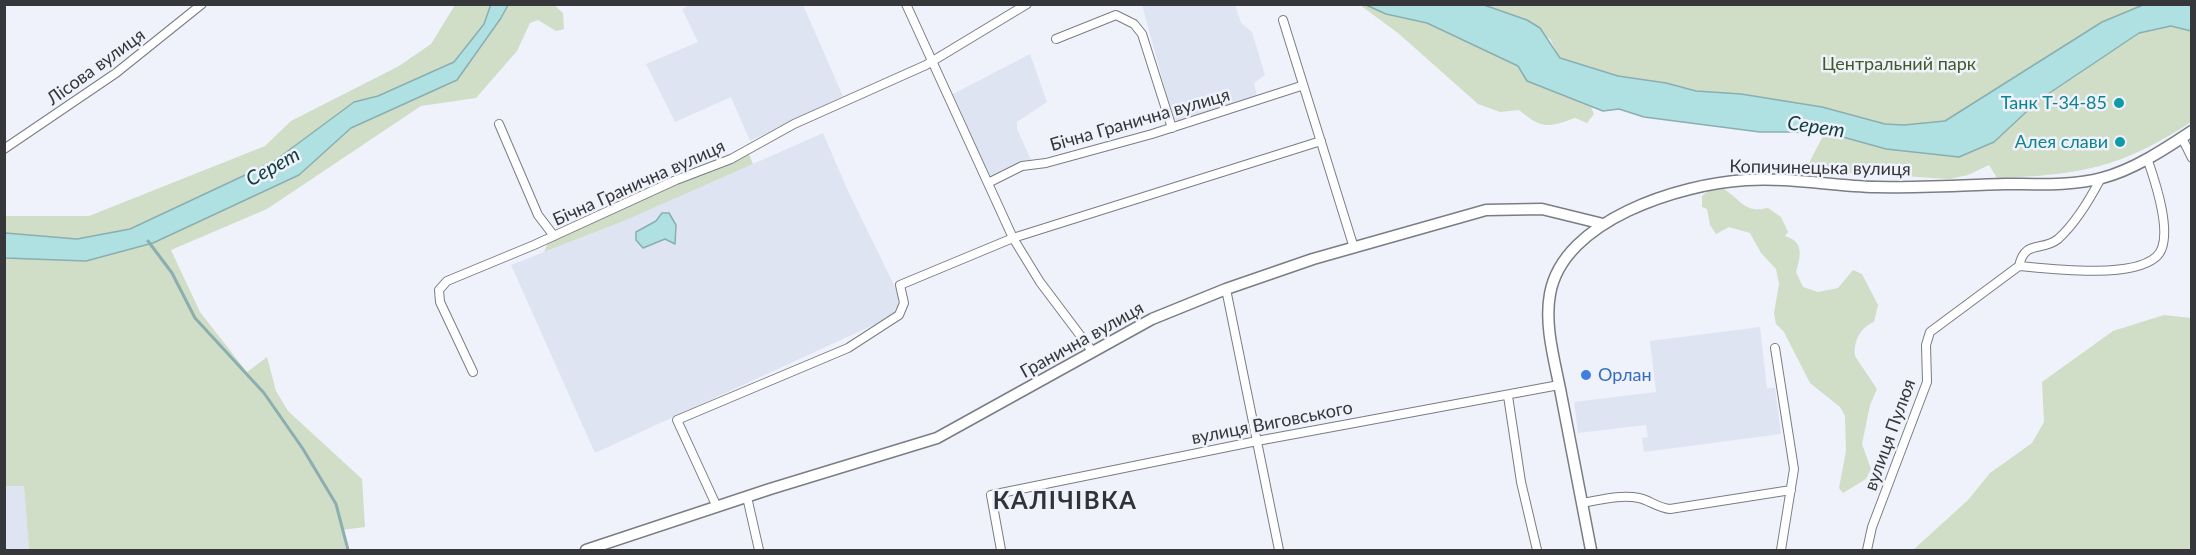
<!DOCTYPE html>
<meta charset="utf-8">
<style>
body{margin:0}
#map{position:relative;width:2196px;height:555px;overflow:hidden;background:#eff2fa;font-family:Lato,sans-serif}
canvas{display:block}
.frame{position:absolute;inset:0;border:6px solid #36373a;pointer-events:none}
</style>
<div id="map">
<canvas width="2196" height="555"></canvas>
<div class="frame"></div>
</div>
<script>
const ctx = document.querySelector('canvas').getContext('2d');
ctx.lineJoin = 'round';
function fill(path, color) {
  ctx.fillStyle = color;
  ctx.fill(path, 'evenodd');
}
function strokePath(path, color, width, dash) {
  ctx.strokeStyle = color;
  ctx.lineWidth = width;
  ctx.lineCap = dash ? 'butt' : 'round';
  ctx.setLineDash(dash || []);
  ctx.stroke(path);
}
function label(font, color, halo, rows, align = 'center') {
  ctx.font = font + ' Lato,sans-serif';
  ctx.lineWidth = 5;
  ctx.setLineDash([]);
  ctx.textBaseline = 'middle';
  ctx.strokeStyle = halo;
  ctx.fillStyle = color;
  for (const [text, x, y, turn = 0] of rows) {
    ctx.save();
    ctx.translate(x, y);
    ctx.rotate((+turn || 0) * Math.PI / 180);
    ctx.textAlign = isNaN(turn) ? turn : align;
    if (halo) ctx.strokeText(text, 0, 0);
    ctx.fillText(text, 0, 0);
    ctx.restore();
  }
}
fill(new Path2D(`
 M693 4 803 5 843 96 750 141 731 97 675 122 646 64 698 42 682 9Z
 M1142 5H1235L1241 23 1252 32 1265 75 1254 83 1257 97 1178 121 1173 118Z
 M1030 54 1047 102 1017 122V129L1032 162 1018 164 990 178 953 94Z
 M823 133 848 191 899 295 898 310 893 316 595 453 511 265 624 221Z
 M1760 327 1767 388H1775L1781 434 1644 452 1642 438 1648 437 1646 425 1578 433 1574 402 1656 392 1650 341Z
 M24 485 29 550H5V486Z`), '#dee4f2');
fill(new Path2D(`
 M455 5H491L484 24 454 62 378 96 354 102 273 162 130 229 77 239 5 233 4 216H89L265 146 291 121 399 66 431 44Z
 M508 5H554L563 13 564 29 556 31 538 20 530 23 517 51 476 98 421 106 267 209 171 250 200 312 247 372 267 357 276 391 288 411 362 479 365 527 342 530 346 550H29L24 486H5V258L85 261 153 243 299 175 351 128 457 80 501 18Z
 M1360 5H1366L1386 14 1427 23 1518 66 1527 81 1591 107 1594 114 1587 123 1575 118C1547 128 1542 129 1519 110L1500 112 1478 104 1398 33Z
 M1484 5H2143L2102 22 1945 121 1904 125 1885 124 1822 107 1741 94 1696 91 1666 83 1618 76 1560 58 1550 39Z
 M2171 26 2191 31V122C2121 168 2080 175 1997 178L1989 165 1968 175 1950 179 1837 172 1807 167 1825 132 1886 149 1994 142 2039 100 2139 33Z
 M748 152 753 164 624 221 544 252 549 241Z
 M1722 188C1741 199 1744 214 1768 208L1781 217 1788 232 1785 236C1804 242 1801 255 1796 272L1803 287 1818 292 1838 288 1853 270 1862 274 1878 305 1874 322C1861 327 1853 341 1855 356L1877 389 1870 405 1862 444 1871 469 1866 479 1843 493 1839 488 1846 451 1845 416 1840 407 1810 383 1784 332 1776 324 1774 313 1779 284 1776 269 1761 253 1750 233 1729 227 1716 234 1710 225 1707 209 1702 207V196L1711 189Z
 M2164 315 2191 318V550H1913L1968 500 1990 473 2032 443 2044 422 2042 382 2113 331Z`), '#d0ddc7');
const water = new Path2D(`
 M491 4 508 5 501 18 457 80 351 128 299 175 153 243 86 261 5 258V233L77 239 130 229 273 162 354 102 378 96 454 62 484 24Z
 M2187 4 2191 6V31L2171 26 2139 33 2039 100 1994 142 1959 157 1886 149 1825 132H1760L1644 117 1619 109 1603 111 1527 81 1518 66 1427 23 1386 14 1366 5H1484L1527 20 1540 28 1560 58 1618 76 1666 83 1696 91 1741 94 1822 107 1885 124 1904 125 1945 121 2102 22 2143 5Z
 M662 213H669L676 225 675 244 665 239 643 248 636 240V232L656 221Z`);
fill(water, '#afe1e3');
strokePath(water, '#8baeb0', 1.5);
strokePath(new Path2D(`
 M148 241 172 273 195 318 264 393 303 449 336 504 348 550`), '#8baeb0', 3);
const street = new Path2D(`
 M906 4 1013 238 1040 282 1092 351
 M1283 20 1354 248
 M1056 39 1116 15 1134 24 1142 34 1172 128
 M499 124 538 215 554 236
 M2182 138 2192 158
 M4 149 116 73 202 4
 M988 183 1022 166 1046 163 1152 134 1301 86
 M2019 266C2051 269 2131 279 2156 257 2176 240 2154 178 2147 158
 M1226 289 1279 550
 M1775 348 1794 469 1781 550
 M473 372 440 302 439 290 447 281 534 245 676 180 731 159 794 124 926 65 1027 4
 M1508 396 1521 482 1537 550
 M747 497 759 550
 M1582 503C1600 500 1621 494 1639 498 1649 500 1658 508 1670 509L1791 490
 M717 507 677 420 848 348 899 315 904 303 900 285 1013 238 1321 141
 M1001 550 991 495 1257 441 1559 385
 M1867 550 1872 527 1927 382 1926 345 1930 332 2019 266C2025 239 2042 252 2058 239 2076 223 2090 199 2101 178`);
const secondary = new Path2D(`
 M586 550 770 489 937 438 1152 319 1226 289 1313 259 1486 210 1542 209 1603 224
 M1591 550C1581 498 1571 446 1561 394 1555 362 1544 326 1550 294 1563 220 1680 184 1746 180 1789 177 1832 186 1876 187 1919 188 1963 185 2006 184 2037 184 2072 186 2102 178 2133 170 2165 149 2192 131`);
strokePath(street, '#7a7d84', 10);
strokePath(secondary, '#7a7d84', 13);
strokePath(street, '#fff', 8);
strokePath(secondary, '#fff', 10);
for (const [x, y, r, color] of [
 [2119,103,6,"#0f9aa8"],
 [2120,142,6,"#0f9aa8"],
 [1586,375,6,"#3f7fe0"]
]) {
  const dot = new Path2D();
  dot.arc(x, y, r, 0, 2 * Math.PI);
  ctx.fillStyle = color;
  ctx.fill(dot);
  strokePath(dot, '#eff2fa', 2);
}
label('18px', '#405b2a', '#eff2fa', [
 ["Центральний парк",1899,64]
]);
label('18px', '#36373a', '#eff2fa', [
 ["Лісова вулиця",96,67,-36],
 ["Бічна Гранична вулиця",1140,120,-16],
 ["Копичинецька вулиця",1820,168,1],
 ["Бічна Гранична вулиця",639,183,-24],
 ["Гранична вулиця",1082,340,-29],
 ["вулиця Виговського",1272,423,-11],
 ["вулиця Пулюя",1890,435,-70]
]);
label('18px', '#0d838f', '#eff2fa', [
 ["Танк Т-34-85",2107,103],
 ["Алея слави",2108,142]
], 'right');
label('18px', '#366cbe', '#eff2fa', [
 ["Орлан",1598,375]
], 'left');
label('italic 20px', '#114041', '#eff2fa', [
 ["Серет",1816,127,8],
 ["Серет",273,167,-29]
]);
ctx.letterSpacing = '1.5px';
label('bold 24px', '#303339', '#eff2fa', [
 ["КАЛІЧІВКА",1065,501]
]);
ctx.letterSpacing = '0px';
</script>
